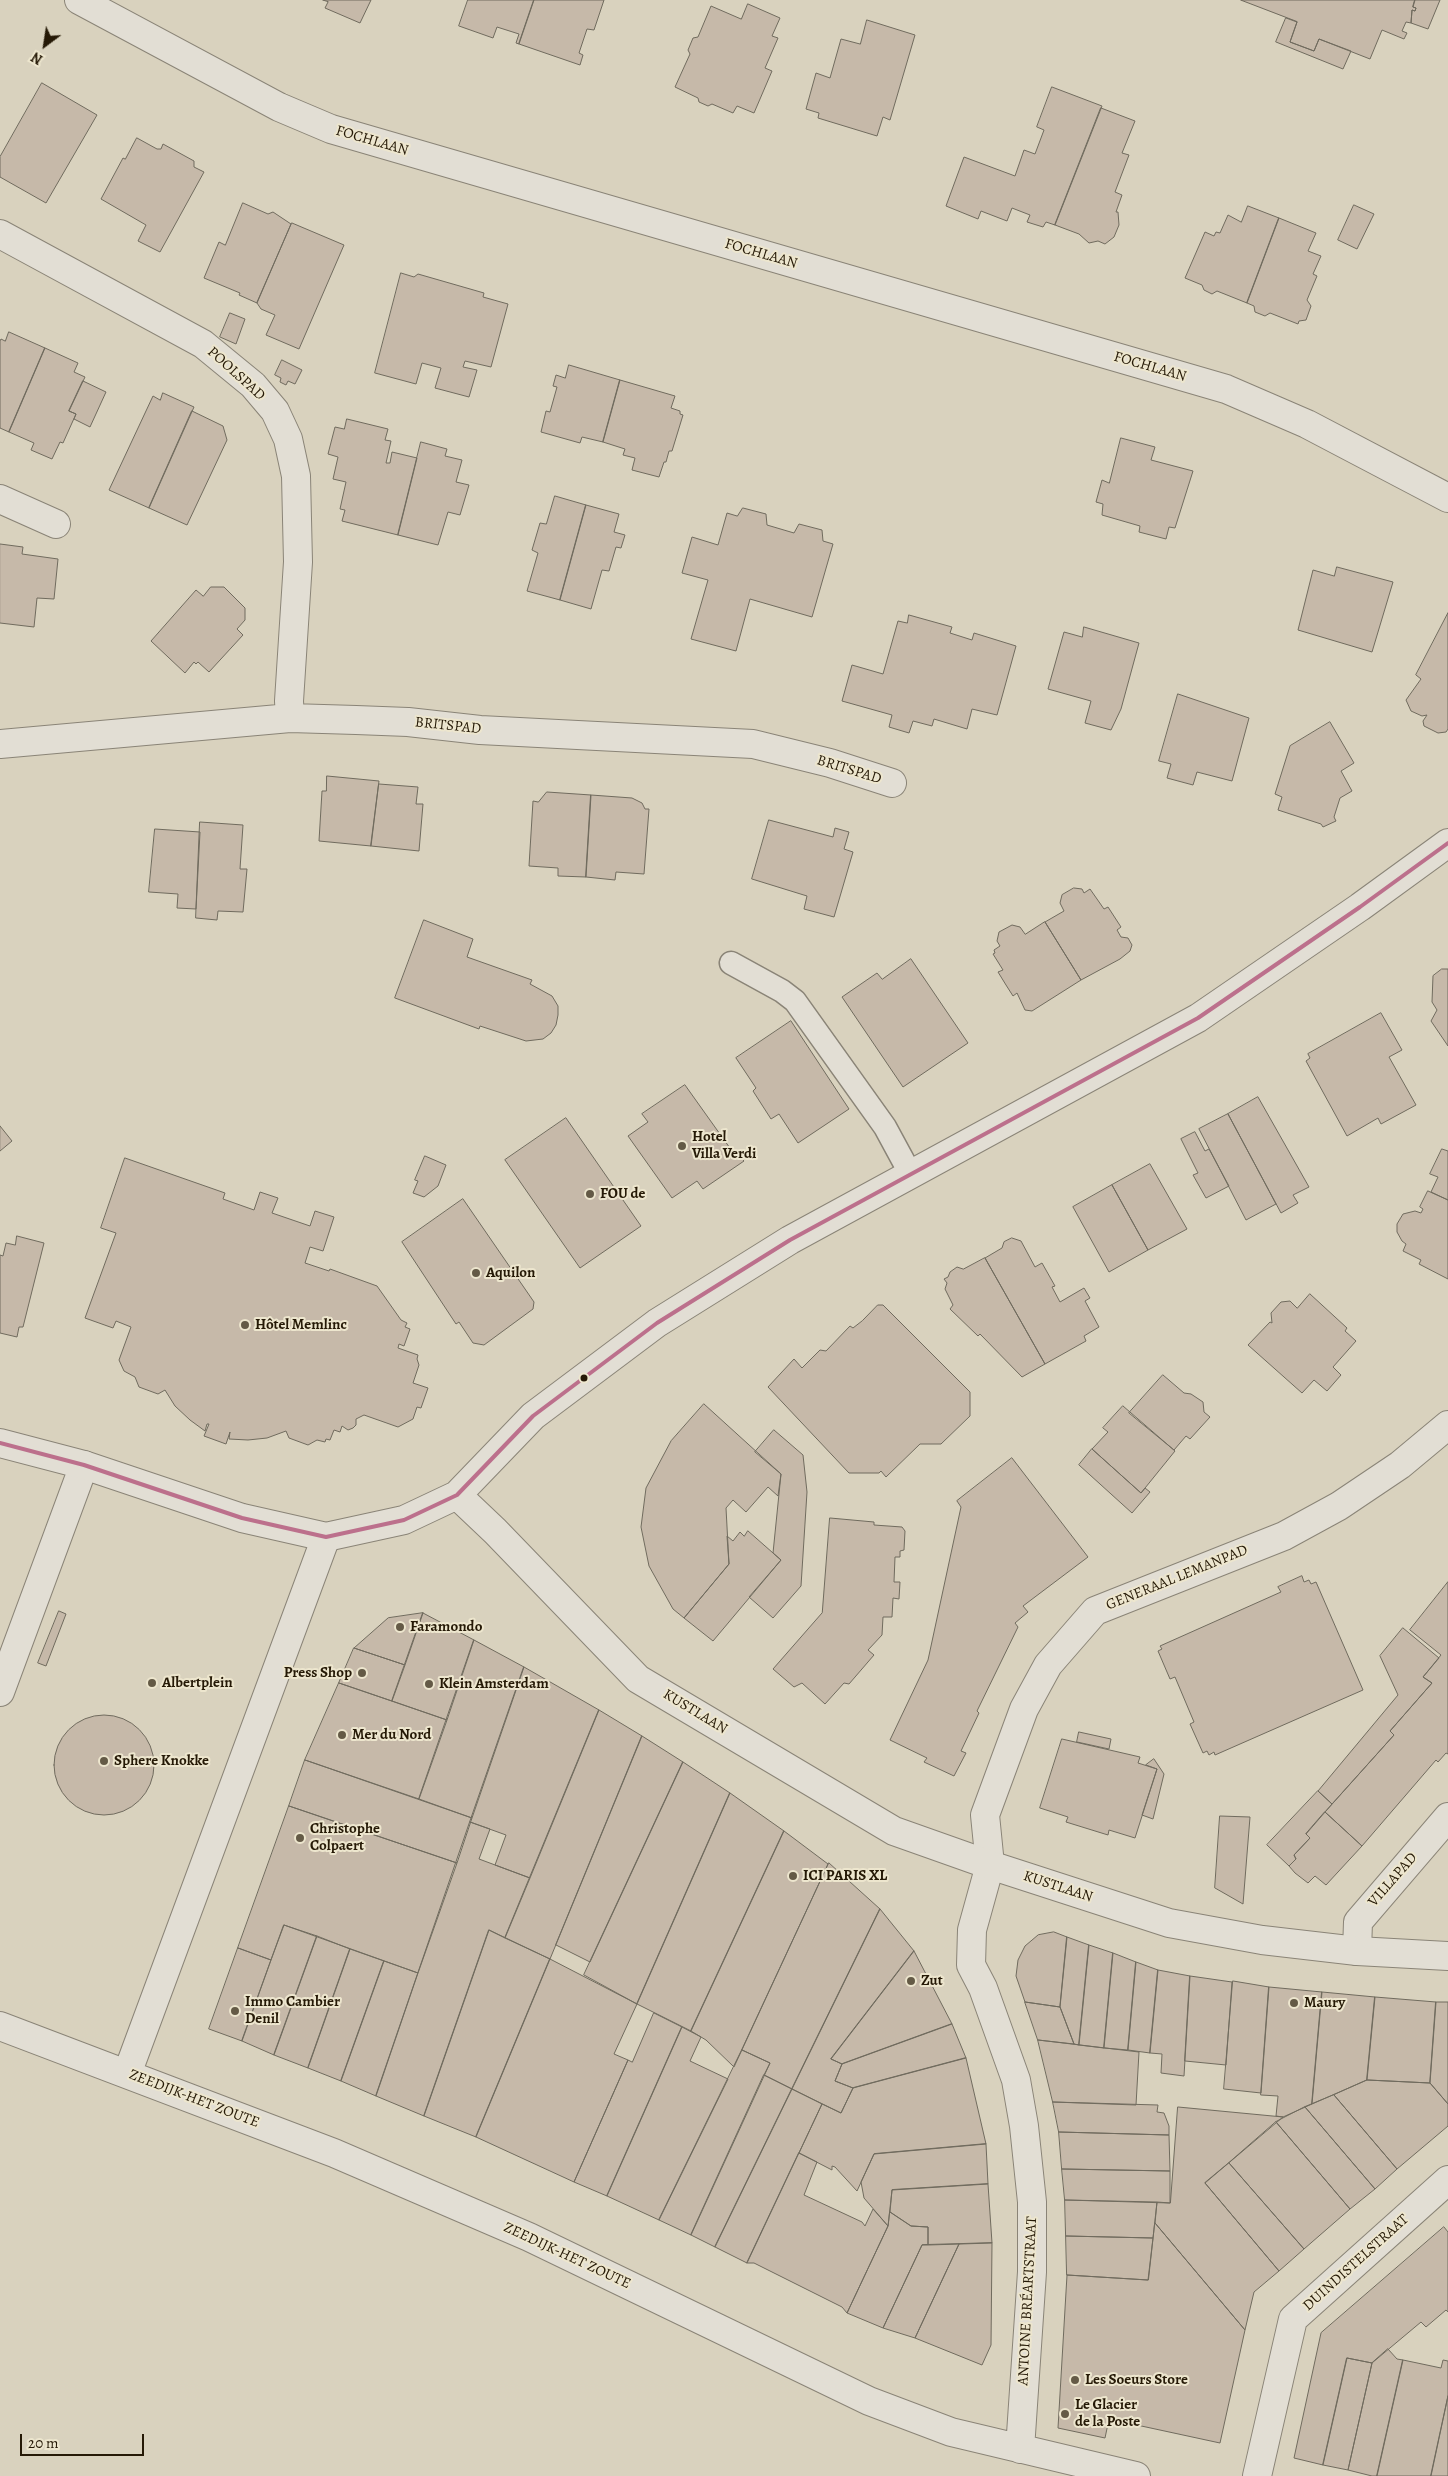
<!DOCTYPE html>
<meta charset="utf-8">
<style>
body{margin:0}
#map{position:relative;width:1448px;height:2476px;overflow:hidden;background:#d9d2be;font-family:Alegreya,serif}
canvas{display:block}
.north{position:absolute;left:20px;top:20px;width:50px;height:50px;-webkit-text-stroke:4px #ede6ce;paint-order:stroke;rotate:211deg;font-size:14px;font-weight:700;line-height:20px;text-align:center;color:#251906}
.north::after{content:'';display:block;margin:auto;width:18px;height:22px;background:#251906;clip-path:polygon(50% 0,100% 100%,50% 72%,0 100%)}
.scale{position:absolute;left:20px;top:2434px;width:124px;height:22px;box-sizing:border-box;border:2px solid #251906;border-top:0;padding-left:6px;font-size:15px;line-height:18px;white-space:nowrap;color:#251906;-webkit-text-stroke:4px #ede6ce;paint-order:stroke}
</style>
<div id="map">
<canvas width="1448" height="2476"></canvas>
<div class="north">N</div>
<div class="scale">20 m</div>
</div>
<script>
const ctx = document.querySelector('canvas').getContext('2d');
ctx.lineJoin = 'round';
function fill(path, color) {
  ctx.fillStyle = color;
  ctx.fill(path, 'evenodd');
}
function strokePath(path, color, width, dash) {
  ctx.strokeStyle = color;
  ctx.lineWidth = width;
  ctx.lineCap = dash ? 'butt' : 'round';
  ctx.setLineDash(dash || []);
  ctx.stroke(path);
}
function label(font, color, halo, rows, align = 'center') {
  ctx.font = font + ' Alegreya,serif';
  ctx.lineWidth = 4;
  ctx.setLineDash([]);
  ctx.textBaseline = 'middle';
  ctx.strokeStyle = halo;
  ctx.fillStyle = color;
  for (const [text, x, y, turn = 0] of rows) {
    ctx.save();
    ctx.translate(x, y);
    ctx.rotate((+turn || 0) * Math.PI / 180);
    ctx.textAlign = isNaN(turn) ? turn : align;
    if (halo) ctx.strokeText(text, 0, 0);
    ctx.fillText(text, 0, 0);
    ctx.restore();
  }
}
const building = new Path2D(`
 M323 0H371L360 23 325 8 328 2Z
 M468 0H534L519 44 516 43 519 34 497 27 493 38 459 26Z
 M534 0H604L594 30 587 29 579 53 583 55 580 65 519 44Z
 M1241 0H1415L1413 7 1416 8 1415 11 1412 10 1411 23 1406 22 1402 31 1407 33 1404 39 1382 30 1370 59 1319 39 1314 51 1290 42 1297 22Z
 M1415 0H1440L1428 29 1411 23 1412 10 1415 11 1416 8 1413 7Z
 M748 4 780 18 772 36 778 38 765 68 772 71 754 113 737 106 733 113 712 104 708 106 699 102 698 98 675 87 690 54 688 50 693 38 698 37 711 6 741 19Z
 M1286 18 1297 22 1290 42 1314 51 1319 39 1351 51 1343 69 1276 42Z
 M867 20 915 35 890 120 883 117 877 136 818 118 819 113 806 109 816 73 830 78 841 39 860 44Z
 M42 83 97 115 46 203 0 177V157Z
 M1052 87 1102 106 1055 225 1046 222 1043 227 1027 222 1030 215 1012 208 1007 221 981 211 978 219 946 206 964 157 1015 176 1024 150 1035 154 1044 130 1037 127Z
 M1101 108 1135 121 1122 153 1129 155 1115 192 1122 195 1116 212H1118L1119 225 1114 237 1105 244 1098 241 1089 243 1079 234 1055 225Z
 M137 138 157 149H161L163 144 194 161V167L204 172 160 252 138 241 146 225 101 199 123 158 125 159Z
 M243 203 268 214 273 212 291 224 257 303 239 295 240 293 204 278 219 242 225 245Z
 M1354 205 1374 214 1357 249 1338 240Z
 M1248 206 1279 218 1247 303 1217 291 1212 294 1204 290 1202 285 1185 278 1205 232 1214 236 1216 232 1220 233 1228 215 1241 222Z
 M1279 218 1316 233 1308 251 1321 256 1313 274 1317 276 1307 300 1311 306 1306 320 1299 321 1298 324 1270 313 1265 316 1255 312 1254 306 1247 303Z
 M292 223 344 245 299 349 266 335 275 315 261 309 257 303Z
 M401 273 414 277 418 274 484 293 483 297 508 304 491 367 465 361 463 367 477 370 469 397 435 388 441 368 422 363 416 384 375 373Z
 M230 313 245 319 236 344 220 337Z
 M9 332 45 348 9 432 0 428V341L1 339 5 341Z
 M45 348 78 363 74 372 85 377 69 411 76 414 63 443 60 442 52 459 31 450 34 443 9 432Z
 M282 360 302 370 295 384 288 381 286 385 280 382 281 378 275 375Z
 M569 365 620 380 603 442 582 437 580 443 541 432 546 411 550 412 557 387 553 386 556 375 565 378Z
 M620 380 675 396 671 408 680 411V414L683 415 672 451H669L666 462H664L659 477 632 470 635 458 623 455 625 449 603 442Z
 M83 381 106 392 90 427 74 419 76 414 69 411Z
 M163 393 194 407 149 508 109 490 153 396 160 400Z
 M192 411 223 426 227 440 187 525 149 508Z
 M347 419 388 429 385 440 391 441 386 463H390L392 452 417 458 398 535 342 521 345 510 340 509 346 482 333 479 338 457 328 454 335 427 344 429Z
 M1121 438 1155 447 1151 460 1193 471 1175 528 1169 527 1166 539 1139 532 1140 526 1102 515 1103 504 1096 502 1102 480 1109 483Z
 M421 442 447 449 445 456 462 460 456 482 469 485 460 515 448 512 438 545 398 535Z
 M555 496 586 505 560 600 527 591 538 553 532 550 540 523 546 524Z
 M586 505 619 514 614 532 625 535 621 548 616 547 609 571 602 570 591 609 560 600Z
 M743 508 766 514 767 525 794 533 799 524 822 530 823 541 833 544 812 617 750 599 736 651 691 639 708 580 682 573 692 537 718 545 727 513 737 516Z
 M0 544 23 547 22 554 58 559 54 599 37 598 34 627 0 623Z
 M1337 567 1393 582 1372 652 1298 630 1313 570 1334 576Z
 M211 587H224L245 608V620L237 629 243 635 209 672 198 662 196 664 194 662 185 673 151 641 196 590 203 596Z
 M1448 613V729L1446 732 1438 733 1424 726 1423 721 1427 715 1422 716 1411 711 1406 700 1421 679 1416 675Z
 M909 615 952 627 950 633 972 640 974 633 1016 646 997 715 972 709 967 729 934 719 932 726 913 721 909 733 889 727 892 715 842 701 852 665 883 674 898 621 907 623Z
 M1084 627 1139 643 1121 709 1111 730 1085 723 1091 701 1048 689 1064 632 1082 637Z
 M1178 694 1249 718 1232 781 1197 772 1193 785 1167 778 1171 764 1159 761Z
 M1330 722 1354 763 1341 771 1352 791 1340 798 1334 817 1336 821 1323 827 1321 824 1278 810 1282 797 1275 794 1290 746Z
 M327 776 379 781 371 846 319 841 322 791H326Z
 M379 784 418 787 416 804H423L419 851 371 846Z
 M547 792 591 795 586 877 558 876V868L529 866 533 801 538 802Z
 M591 795 632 798 642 803 645 809H649L644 874 616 872 615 880 586 877Z
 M769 820 833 837 835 828 849 832 844 849 853 852 834 917 804 909 807 896 752 879Z
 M200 822 243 825 240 869H247L243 912 218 911 217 920 196 918Z
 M155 829 200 832 196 909 177 908 178 894 149 892Z
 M1074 888 1082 889 1084 893 1090 889 1104 909 1108 907 1121 927 1117 930 1121 937 1128 938 1132 945 1130 951 1120 959 1081 980 1045 922 1064 911 1060 903 1062 895Z
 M424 920 473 939 467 957 532 980 530 984 552 996 558 1006V1015L556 1025 551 1033 543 1039 526 1041 480 1026 479 1029 395 998Z
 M1045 922 1081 980 1032 1011 1025 1010 1017 993 1013 996 1006 985 998 972 1003 970 993 954 995 953 994 950 1000 946 997 941 999 932 1012 925 1020 927 1025 934Z
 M911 959 968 1043 903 1087 842 997 877 973 882 979Z
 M1442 969H1448V1046L1431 1021 1437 1010 1432 1002 1433 976Z
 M1381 1013 1402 1050 1389 1057 1416 1105 1381 1124 1378 1118 1347 1136 1306 1061 1310 1058 1308 1054Z
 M791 1021 849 1109 798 1143 779 1114 771 1119 753 1091 756 1088 736 1058Z
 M685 1085 737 1158 739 1156 744 1161 703 1189 697 1181 672 1198 628 1136 648 1122 642 1114Z
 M1258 1097 1309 1187 1293 1195 1298 1203 1281 1213 1228 1114Z
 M1228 1114 1276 1204 1246 1220 1199 1129Z
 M566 1118 641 1226 580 1268 505 1160Z
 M0 1126 12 1141 0 1151Z
 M1195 1132 1205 1151 1209 1149 1229 1186 1206 1198 1193 1175 1198 1173 1181 1139Z
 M1442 1149 1448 1151V1200L1431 1192 1438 1177 1430 1174Z
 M425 1156 446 1165 438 1186 424 1197 413 1193 418 1181 415 1180Z
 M125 1158 225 1193 223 1199 254 1210 260 1192 278 1198 272 1213 310 1226 315 1211 334 1217 323 1251 310 1247 305 1263 329 1271 330 1269 377 1286 401 1320 407 1323 405 1327 410 1329 404 1346 399 1344 398 1348 418 1355 417 1359 419 1365 413 1383 428 1388 421 1408 417 1407 413 1419 398 1427 364 1415 356 1419V1425L353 1428 348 1430 342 1426 340 1432 334 1430 330 1440 326 1439 325 1442 317 1440 308 1445 289 1438 286 1431 267 1438 248 1440 229 1439 230 1432 226 1444 204 1436 209 1424H207L205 1431 190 1420 175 1406 165 1390 158 1394 139 1387 135 1377 124 1371 119 1360 131 1327 116 1321 113 1328 85 1318 116 1233 101 1228Z
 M1150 1164 1187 1229 1148 1250 1112 1185Z
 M1112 1185 1148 1250 1109 1272 1073 1207Z
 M1428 1191 1448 1200V1279L1419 1264 1421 1260 1403 1251 1406 1244 1402 1241 1397 1232V1224L1403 1214 1415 1211 1421 1213 1423 1209 1420 1207Z
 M463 1199 534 1302 533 1309 484 1345 473 1343 459 1322 456 1324 402 1242Z
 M17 1236 44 1243 23 1327H19L17 1337 0 1333V1255L3 1256 6 1243 15 1245Z
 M1012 1238 1021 1241 1035 1267 1042 1263 1055 1286 1052 1287 1060 1302 1084 1288 1090 1298 1085 1301 1099 1327 1084 1336 1086 1341 1045 1364 985 1258 1002 1248 1004 1242Z
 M985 1258 1045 1364 1022 1377 980 1334 978 1336 950 1309 953 1305 945 1289 947 1283 944 1279 948 1277 950 1272 957 1267 963 1269Z
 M1310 1294 1347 1328 1345 1331 1356 1341 1333 1367 1341 1375 1327 1391 1314 1380 1302 1393 1248 1345 1270 1322 1272 1323 1271 1313 1281 1302 1290 1301 1297 1308Z
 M878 1305H883L970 1392V1416L941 1444H920L886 1477 881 1471 879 1473H849L768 1387 794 1359 802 1368 820 1350 826 1351 850 1326 853 1328 862 1321Z
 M1163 1375 1184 1393 1191 1394 1203 1402 1204 1412 1210 1417 1190 1439 1186 1436 1174 1450 1129 1413Z
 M704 1404 781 1474 778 1496 768 1487 746 1512 733 1500 726 1508 729 1564 684 1618 673 1609 649 1566 641 1527 646 1488 671 1441Z
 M1123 1406 1175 1451 1141 1493 1092 1449 1108 1432 1103 1428Z
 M774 1430 803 1455 807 1492 801 1586 773 1618 749 1597 781 1560 773 1553 781 1474 755 1452Z
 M1092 1449 1141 1493 1145 1488 1150 1492 1132 1513 1079 1465Z
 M1012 1458 1088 1557 1023 1606 1028 1612 1015 1623 1018 1627 977 1711 979 1713 961 1751 966 1753 954 1776 924 1762 927 1758 890 1740 928 1660 961 1507 957 1501Z
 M830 1518 874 1522V1525L902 1527 905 1531 904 1550 900 1551V1557H895L894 1582H900L899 1599 893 1598 892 1617H883L882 1635 868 1650 874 1655 849 1684 844 1683 825 1704 802 1683 794 1687 773 1669 822 1613Z
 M748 1531 781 1560 713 1641 684 1618 729 1564 727 1536 733 1541 740 1532 744 1536Z
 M1302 1576 1304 1582 1309 1580 1311 1584 1316 1582 1363 1690 1215 1755 1214 1752 1209 1755 1207 1751 1203 1753 1190 1724 1194 1722 1175 1677 1170 1679 1158 1651 1162 1649 1160 1646 1281 1592 1278 1587Z
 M1448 1582V1754L1446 1753 1438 1762 1436 1760 1362 1846 1325 1812 1394 1735 1390 1731 1432 1683 1423 1677 1441 1655 1410 1630Z
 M59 1611 66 1614 46 1666 38 1663Z
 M423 1613 474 1640 447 1720 392 1701Z
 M423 1613 405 1665 354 1648 388 1618Z
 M1403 1628 1439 1658 1423 1677 1432 1683 1390 1731 1394 1735 1332 1804 1318 1791 1398 1695 1380 1656Z
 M474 1640 524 1667 472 1818 419 1799Z
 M354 1648 405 1665 392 1701 339 1683Z
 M524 1667 599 1710 530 1878 495 1865 506 1835 470 1822Z
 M339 1683 447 1720 419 1799 305 1760Z
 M599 1710 642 1736 550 1959 505 1938Z
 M54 1765a50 50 0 1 1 100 0a50 50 0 1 1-100 0Z
 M1079 1732 1111 1739 1109 1749 1077 1742Z
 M642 1736 683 1762 590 1962 556 1945Z
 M1062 1739 1140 1757 1138 1763 1157 1769 1135 1838 1109 1830 1108 1835 1066 1822 1068 1817 1040 1808Z
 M1154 1759 1164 1774 1153 1819 1142 1815 1157 1769 1146 1765Z
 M305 1760 472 1818 457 1863 289 1806Z
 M683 1762 730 1793 637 2004 584 1975Z
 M1318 1791 1332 1804 1306 1834 1310 1838 1294 1855 1296 1859 1289 1866 1267 1845Z
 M730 1793 784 1831 691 2031 637 2004Z
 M289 1806 457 1863 418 1973 284 1925 271 1960 238 1948Z
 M1325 1812 1362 1846 1326 1885 1315 1876 1308 1883 1295 1873 1289 1866 1296 1859 1294 1855 1310 1838 1306 1834Z
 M1220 1816 1250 1817 1243 1904 1215 1888Z
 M470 1822 490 1829 479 1859 530 1878 505 1938 489 1930 424 2116 376 2096Z
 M784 1831 828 1864 734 2067 706 2040 691 2031Z
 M829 1863 880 1909 792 2089 764 2075 770 2063 742 2050Z
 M880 1909 914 1951 831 2059 842 2064 835 2081 853 2088 841 2113 792 2089Z
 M284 1925 317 1936 274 2055 242 2041Z
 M489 1930 550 1959 476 2137 424 2116Z
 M1054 1932 1067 1937 1060 2007 1025 2002 1016 1976 1018 1960 1025 1946 1038 1935Z
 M317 1936 350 1949 308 2068 274 2055Z
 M1067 1937 1089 1945 1079 2045 1074 2044 1060 2007Z
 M1089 1945 1113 1953 1104 2048 1079 2045Z
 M238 1948 271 1960 242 2041 209 2029Z
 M350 1949 384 1961 341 2081 308 2068Z
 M914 1951 952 2024 842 2064 831 2059Z
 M1113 1953 1136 1962 1128 2050 1104 2048Z
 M550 1959 637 2004 614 2054 628 2060 574 2182 476 2137Z
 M384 1961 418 1973 376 2096 341 2081Z
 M1136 1962 1158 1970 1150 2053 1128 2050Z
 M1158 1970 1190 1976 1184 2076 1161 2073 1162 2054 1150 2053Z
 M1190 1976 1232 1982 1226 2065 1185 2061Z
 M1233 1981 1269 1987 1261 2093 1224 2089Z
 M1269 1987 1322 1992 1312 2104 1283 2117 1276 2116 1278 2096 1261 2095Z
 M1322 1992 1375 1997 1367 2080 1312 2104Z
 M1375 1997 1436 2002 1430 2083 1367 2080Z
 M1025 2002 1060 2007 1074 2044 1038 2040Z
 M1436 2002H1448V2104L1430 2083Z
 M654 2013 682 2027 607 2196 574 2182 628 2060 632 2062Z
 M952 2024 966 2058 853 2088 835 2081 842 2064Z
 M682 2027 701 2037 690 2061 728 2079 659 2220 607 2196Z
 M1038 2040 1139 2052 1136 2105 1053 2102Z
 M742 2050 770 2063 691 2235 659 2220Z
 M966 2058 986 2144 874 2154 857 2191 835 2167 832 2166V2170L799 2153 822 2104 841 2113 853 2088Z
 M764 2075 792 2089 715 2247 691 2235Z
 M1367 2080 1430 2083 1448 2104V2126L1397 2169 1334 2095Z
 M792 2089 822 2104 747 2263 715 2247Z
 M1334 2095 1397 2169 1375 2189 1305 2107Z
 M1053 2102 1158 2105 1157 2112 1164 2113 1169 2126V2135L1059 2132Z
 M1178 2107 1283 2117 1205 2183 1279 2271 1254 2292 1245 2330 1155 2223 1157 2202 1170 2203Z
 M1305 2107 1375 2189 1350 2209 1276 2122Z
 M1276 2122 1350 2209 1304 2249 1229 2163Z
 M1059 2132 1169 2135 1170 2171 1062 2169Z
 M986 2144 988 2184 892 2190 888 2226 864 2198 861 2182 874 2154Z
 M799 2153 817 2162 804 2195 862 2222 865 2226 873 2209 888 2226 847 2313 842 2307 754 2263H747Z
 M1229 2163 1304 2249 1279 2271 1205 2183Z
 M1062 2169 1170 2171V2203L1065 2200Z
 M988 2184 992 2243 928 2245V2227L911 2226 890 2212 892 2190Z
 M1065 2200 1157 2202 1153 2238 1066 2236Z
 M890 2212 911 2226 928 2227V2245H922L883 2328 847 2313 888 2226Z
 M1155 2223 1245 2330 1220 2443 1109 2419 1105 2438 1058 2428 1067 2275 1148 2280Z
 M1444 2227 1448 2232V2312L1446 2310 1426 2327 1421 2322 1372 2363 1347 2358 1323 2465 1294 2458 1321 2333Z
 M1066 2236 1153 2238 1148 2280 1067 2275Z
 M992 2243 991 2345 982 2365 915 2338 959 2244Z
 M959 2244 915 2338 883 2328 922 2245Z
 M1388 2349 1397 2359 1403 2360 1377 2476H1372L1348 2470 1372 2363Z
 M1347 2358 1372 2363 1348 2470 1323 2465Z
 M1403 2360 1441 2368 1443 2360 1448 2361V2396L1431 2476H1377Z
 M1448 2396V2476H1431Z`);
fill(building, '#c6b9a9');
strokePath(building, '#706b5e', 1);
const service = new Path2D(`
 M731 963 782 991 795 1001 885 1127 911 1175`);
const minor = new Path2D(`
 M79 0 279 107 331 129 1226 389 1307 424 1448 498
 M0 234 203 344 253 385 275 411 288 439 296 476 298 562 289 701 290 718
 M0 499 56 524
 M0 744 290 718 356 720 408 722 480 730 753 744 830 763 892 783
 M0 1692 84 1465
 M1357 1951 1358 1922 1448 1817
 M0 2026 334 2153 529 2237 869 2401 951 2432 1136 2476
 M127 2074 326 1537
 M1020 2449 1032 2272V2202L1024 2126 1016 2080 983 1988 971 1965 972 1930 990 1865 985 1815 1024 1709 1048 1665 1095 1611 1284 1536 1339 1506 1400 1465 1448 1425
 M1257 2476 1293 2319 1448 2180`);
const tertiary = new Path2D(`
 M0 1443 84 1465 242 1518 326 1537 404 1520 457 1495 533 1416 657 1323 790 1240 1198 1018 1360 907 1448 843
 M457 1495 495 1531 638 1679 894 1831 990 1865 1169 1923 1262 1940 1357 1951 1448 1956`);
strokePath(service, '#8a8477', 25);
strokePath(minor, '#8a8477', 30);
strokePath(tertiary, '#8a8477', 30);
strokePath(service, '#e2ded4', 22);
strokePath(minor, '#e2ded4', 28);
strokePath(tertiary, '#e2ded4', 28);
strokePath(new Path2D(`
 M0 1443 84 1465 242 1518 326 1537 404 1520 457 1495 533 1416 657 1323 790 1240 1198 1018 1360 907 1448 843`), '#bc708c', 4);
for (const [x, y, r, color] of [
 [682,1146,5,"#645a46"],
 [590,1194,5,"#645a46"],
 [476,1273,5,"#645a46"],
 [245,1325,5,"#645a46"],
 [584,1378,4.5,"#251906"],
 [400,1627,5,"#645a46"],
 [362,1673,5,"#645a46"],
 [152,1683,5,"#645a46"],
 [429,1684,5,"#645a46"],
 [342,1735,5,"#645a46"],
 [104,1761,5,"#645a46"],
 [300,1838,5,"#645a46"],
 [793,1876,5,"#645a46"],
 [911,1981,5,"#645a46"],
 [1294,2003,5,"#645a46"],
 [235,2011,5,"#645a46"],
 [1075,2380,5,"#645a46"],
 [1065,2414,5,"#645a46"]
]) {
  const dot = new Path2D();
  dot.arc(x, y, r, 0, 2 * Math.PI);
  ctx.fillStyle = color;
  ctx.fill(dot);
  strokePath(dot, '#ede6ce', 2);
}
label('15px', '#251906', '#ede6ce', [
 ["FOCHLAAN",372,141,16],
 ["FOCHLAAN",761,254,16],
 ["FOCHLAAN",1150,367,16],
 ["POOLSPAD",236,374,42],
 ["BRITSPAD",448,726,6],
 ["BRITSPAD",849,770,17],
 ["GENERAAL LEMANPAD",1177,1578,-22],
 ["KUSTLAAN",695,1712,31],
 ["VILLAPAD",1393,1880,-49],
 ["KUSTLAAN",1058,1887,18],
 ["ZEEDIJK-HET ZOUTE",194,2099,21],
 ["ZEEDIJK-HET ZOUTE",567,2256,25],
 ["DUINDISTELSTRAAT",1356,2263,-42],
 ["ANTOINE BRÉARTSTRAAT",1028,2301,-87]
]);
label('bold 15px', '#251906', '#ede6ce', [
 ["Hotel",692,1137],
 ["Villa Verdi",692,1154],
 ["FOU de",600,1194],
 ["Aquilon",486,1273],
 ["Hôtel Memlinc",255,1325],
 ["Faramondo",410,1627],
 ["Press Shop",352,1673,"right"],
 ["Albertplein",162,1683],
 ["Klein Amsterdam",439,1684],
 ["Mer du Nord",352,1735],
 ["Sphere Knokke",114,1761],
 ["Christophe",310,1829],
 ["Colpaert",310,1846],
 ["ICI PARIS XL",803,1876],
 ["Zut",921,1981],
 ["Immo Cambier",245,2002],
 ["Denil",245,2019],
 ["Maury",1304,2003],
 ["Les Soeurs Store",1085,2380],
 ["Le Glacier",1075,2405],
 ["de la Poste",1075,2422]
], 'left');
</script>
